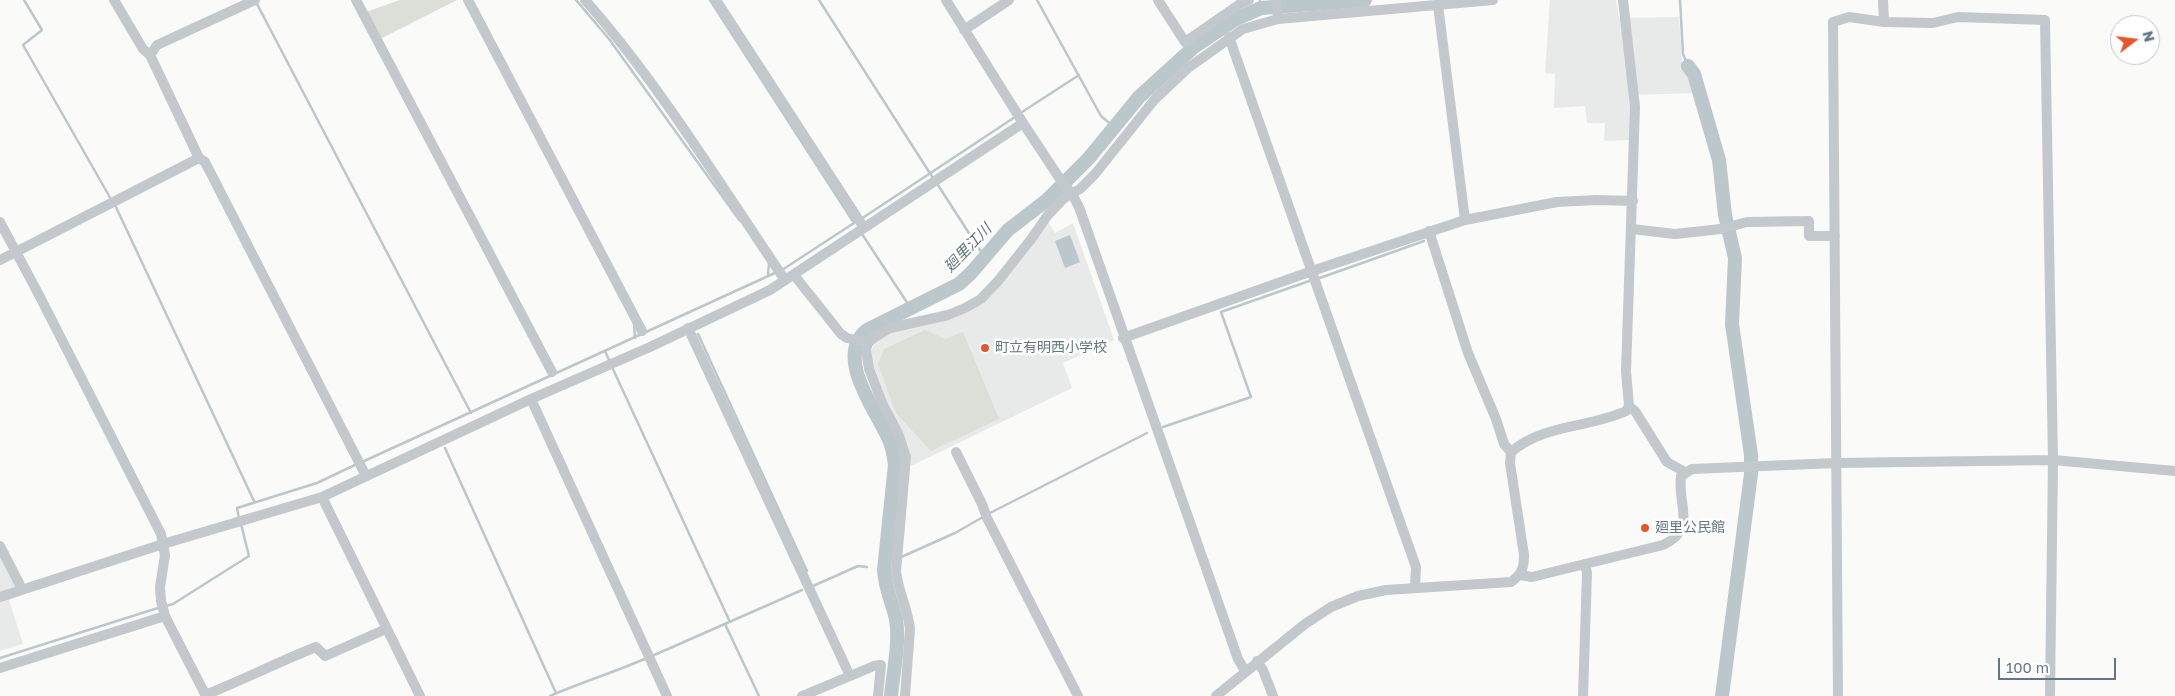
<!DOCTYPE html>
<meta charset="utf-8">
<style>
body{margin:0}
#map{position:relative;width:2175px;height:696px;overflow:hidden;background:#fafaf8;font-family:"Golos Text",sans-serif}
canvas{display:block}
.north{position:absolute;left:2110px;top:15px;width:50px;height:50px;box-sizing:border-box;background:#fff;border:1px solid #c1c8cd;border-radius:50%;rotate:75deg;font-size:14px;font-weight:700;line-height:20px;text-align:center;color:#657683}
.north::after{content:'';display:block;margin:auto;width:18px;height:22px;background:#e4572e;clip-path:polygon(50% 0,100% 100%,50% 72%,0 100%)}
.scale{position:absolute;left:1998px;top:658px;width:118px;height:22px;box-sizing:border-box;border:2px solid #657683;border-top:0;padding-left:6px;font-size:15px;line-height:18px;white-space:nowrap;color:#657683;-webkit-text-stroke:4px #fff;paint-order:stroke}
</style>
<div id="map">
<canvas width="2175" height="696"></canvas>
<div class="north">N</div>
<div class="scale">100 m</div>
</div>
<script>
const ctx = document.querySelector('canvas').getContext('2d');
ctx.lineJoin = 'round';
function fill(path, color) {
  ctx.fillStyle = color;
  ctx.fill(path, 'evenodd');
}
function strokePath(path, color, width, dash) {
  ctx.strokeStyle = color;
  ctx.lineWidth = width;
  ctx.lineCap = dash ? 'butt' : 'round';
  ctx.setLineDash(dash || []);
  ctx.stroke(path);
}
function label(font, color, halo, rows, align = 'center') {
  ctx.font = font + ' "Golos Text","Noto Sans JP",sans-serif';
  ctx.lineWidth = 5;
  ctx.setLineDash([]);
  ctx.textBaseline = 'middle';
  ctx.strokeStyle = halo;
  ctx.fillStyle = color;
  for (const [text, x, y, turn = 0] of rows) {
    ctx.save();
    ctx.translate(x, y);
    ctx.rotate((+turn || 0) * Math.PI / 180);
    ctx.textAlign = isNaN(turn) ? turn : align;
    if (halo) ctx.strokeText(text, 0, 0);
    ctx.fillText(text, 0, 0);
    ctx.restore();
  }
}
fill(new Path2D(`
 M1550 0H1616L1619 18 1679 17 1682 62 1692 76 1695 93 1631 95 1630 140 1604 141 1605 123H1587L1585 106 1554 108 1555 74 1545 73Z
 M1048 222 1055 233 1073 223 1114 340 1063 363 1072 388 911 466 908 446 885 404 869 355 877 340 891 331 967 311Z
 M0 552 23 595 9 600 23 644 0 651Z`), '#e8e9e9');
fill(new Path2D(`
 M400 0H457L380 39 366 12Z
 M925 330 945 339 963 332 999 419 931 451 896 413 878 364 884 349Z`), '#dadfd7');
fill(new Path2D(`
 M1070 235 1080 262 1065 268 1055 241Z`), '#bbc7cb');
strokePath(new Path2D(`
 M24 0 42 30 23 45 112 201
 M576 0 609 39 740 221
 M710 0 854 223 782 270
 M819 0 933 178
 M1037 0 1101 116 1114 127
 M1260 0 1261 8
 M1680 0 1683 54 1688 66
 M257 4 471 413
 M1019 114 1079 75
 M936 182 985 258
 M115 205 254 501
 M861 219 1015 117
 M862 234 910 307
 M768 275 769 262
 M1317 279 1424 241
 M634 324 635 338
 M698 334 807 571
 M605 351 610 362
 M612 367 730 622
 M1163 427 1251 397 1221 312 1312 280
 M445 448 556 693
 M362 462 777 272
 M988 514 1147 433
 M239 519 237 508 317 483 357 464
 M884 557H893
 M899 558 955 533 983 517
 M879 569 884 570
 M813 586 858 566 867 567
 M166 606 173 604 249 556 241 524
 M725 624 759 696
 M652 656 802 590
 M0 658 161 607
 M550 696C582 682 615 672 647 658`), '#bbc7cb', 2.5);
strokePath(new Path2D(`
 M1688 66 1694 74 1719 160 1725 215 1735 258 1732 324 1751 455V474L1722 696
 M891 696C893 672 900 643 896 619 892 602 885 588 884 570L895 465C894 457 893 450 890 442 878 412 833 358 867 330L959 284 971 273 1008 230 1047 200 1089 158 1139 97 1194 47 1236 19 1261 8 1365 0`), '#bbc7cb', 14);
strokePath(new Path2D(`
 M114 0 143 49 150 55
 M356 0 552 372
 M468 0 642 331
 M585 0C661 86 721 186 785 280
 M716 0 864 228
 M946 0 1023 123
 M1158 0 1185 42 1240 4 1249 0
 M1276 0 1278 19
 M1883 0 1884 22
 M1438 5 1465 220
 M964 30 1009 0
 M1229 37 1416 567 1415 588
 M199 158 205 162 366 476
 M0 222 39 295 161 534 165 555 160 587 161 601 165 616 206 696
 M1632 229 1675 234 1721 229 1747 222 1809 221V236H1835
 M1429 231 1468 353 1496 419 1504 444 1511 452
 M0 260 199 158 150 55 157 45 255 0
 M794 275 841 334 847 338 868 343
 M688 328 850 676
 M1123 338 1312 271 1465 220 1557 202 1596 200 1633 201
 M531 399 667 696
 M1629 406 1635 411 1667 462 1685 472
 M956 452 982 504 987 518 1078 696
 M322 497 420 696
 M0 546 22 589
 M1520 575 1532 577 1663 545C1698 528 1677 506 1681 476L1692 469 1836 463 2053 460 2175 471
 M0 597 163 544 322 497 531 399 650 347 770 290 1023 123 1060 179 1072 194 1079 207 1238 659 1245 671
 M1257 661 1263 670 1273 696
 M0 668 165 616
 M205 695C243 680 278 662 316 647L325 656 386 629
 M802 696 874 666 881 665 878 696
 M905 696 910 629C908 609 898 591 896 571L906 457 898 433 883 405 869 369 866 350 868 343 875 337 890 328 948 315 965 308 981 299 998 281 1032 238 1047 216 1064 198 1080 189 1095 174 1155 99 1188 68 1243 29 1278 19 1493 0
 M1216 696 1305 624 1331 607 1358 596 1386 590 1511 582C1522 574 1524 568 1524 555L1510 463 1511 452C1543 424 1589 428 1626 411L1629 406 1626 371 1635 107 1623 0
 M1583 696 1587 573 1585 564
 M1838 696 1833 22 1849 17 1884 22 1933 23 1958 17 2045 20 2053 460 2050 696`), '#c3c8cc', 10);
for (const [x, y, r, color] of [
 [985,348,5,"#e4572e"],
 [1645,528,5,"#e4572e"]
]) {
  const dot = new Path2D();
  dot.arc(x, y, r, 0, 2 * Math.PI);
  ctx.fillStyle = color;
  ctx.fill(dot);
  strokePath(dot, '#fff', 2);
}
label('14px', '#657683', '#fff', [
 ["町立有明西小学校",995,348],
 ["廻里公民館",1655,528]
], 'left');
label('italic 15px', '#60757c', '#fff', [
 ["廻里江川",968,248,-46]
]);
</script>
